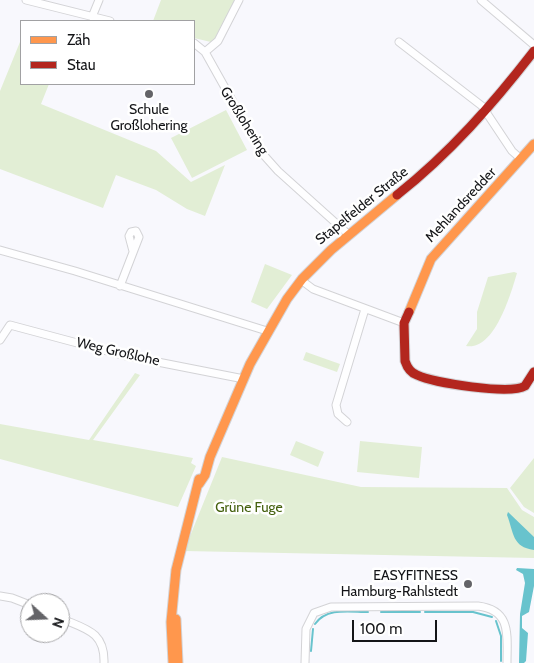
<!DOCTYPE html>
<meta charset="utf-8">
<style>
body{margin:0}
#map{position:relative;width:534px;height:663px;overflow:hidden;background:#f8f8fd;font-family:Cabin,sans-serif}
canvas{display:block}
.legend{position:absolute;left:20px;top:20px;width:175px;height:65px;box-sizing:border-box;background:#fff;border:1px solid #a1a1a3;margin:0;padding:6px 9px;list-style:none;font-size:15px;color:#141518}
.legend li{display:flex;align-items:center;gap:10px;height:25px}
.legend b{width:25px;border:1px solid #a1a1a3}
.north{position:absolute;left:20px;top:593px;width:50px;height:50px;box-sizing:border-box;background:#fff;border:1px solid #a1a1a3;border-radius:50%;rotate:110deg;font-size:14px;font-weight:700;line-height:20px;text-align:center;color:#141518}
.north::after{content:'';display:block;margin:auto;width:18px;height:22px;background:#646468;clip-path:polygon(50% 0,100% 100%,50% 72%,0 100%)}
.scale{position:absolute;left:352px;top:620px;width:85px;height:22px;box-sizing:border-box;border:2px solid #141518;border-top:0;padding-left:6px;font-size:15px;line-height:18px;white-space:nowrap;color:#141518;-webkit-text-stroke:4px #fff;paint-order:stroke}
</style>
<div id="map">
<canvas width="534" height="663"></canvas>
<ul class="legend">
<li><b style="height:6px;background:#ff974d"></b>Zäh</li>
<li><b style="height:6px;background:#b3261e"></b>Stau</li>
</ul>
<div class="north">N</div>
<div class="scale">100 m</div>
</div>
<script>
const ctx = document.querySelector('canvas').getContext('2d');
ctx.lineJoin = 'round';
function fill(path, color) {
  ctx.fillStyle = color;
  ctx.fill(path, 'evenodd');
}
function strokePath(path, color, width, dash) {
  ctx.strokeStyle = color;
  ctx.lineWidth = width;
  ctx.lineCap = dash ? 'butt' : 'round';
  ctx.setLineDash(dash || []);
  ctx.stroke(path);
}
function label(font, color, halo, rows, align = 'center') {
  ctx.font = font + ' Cabin,sans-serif';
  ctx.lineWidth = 5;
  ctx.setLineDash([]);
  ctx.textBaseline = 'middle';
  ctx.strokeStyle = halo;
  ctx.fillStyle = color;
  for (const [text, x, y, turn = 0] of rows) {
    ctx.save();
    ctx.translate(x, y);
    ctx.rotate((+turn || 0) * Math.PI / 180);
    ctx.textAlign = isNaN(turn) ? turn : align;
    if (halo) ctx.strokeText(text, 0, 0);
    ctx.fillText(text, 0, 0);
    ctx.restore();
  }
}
fill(new Path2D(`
 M161 0H235L215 43 194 38V21H153Z
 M20 42 21 84H49L41 104 156 151 191 182 225 165 205 216 187 209 156 190 116 175 103 208 0 169V91Z
 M226 110 247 150 192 178 171 138Z
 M265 264 292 275 267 309 251 302Z
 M514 272 517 273C511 293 495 351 466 346L477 329V312L488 277Z
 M306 352 340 364 337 372 303 360Z
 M135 373 140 375 93 440 193 458 191 463 196 466 178 507 0 459V424L89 440Z
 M296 441 324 452 318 467 290 455Z
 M360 441 422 447 419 478 357 472Z
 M222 457 361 487 507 488 522 510 534 517V558L184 551Z
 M534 458V513L524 507 510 488Z`), '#e2eed5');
fill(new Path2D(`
 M508 512 534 537V550C512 547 514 533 507 515Z
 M517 568 534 569V586L529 612 522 616V628L528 633 526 661 524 663H519L520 614 525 583 523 574 516 570Z`), '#68c3cd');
strokePath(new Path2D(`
 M381 612H420
 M425 612H473L492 617
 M496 621 501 636V661
 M315 624C327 607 350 612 368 612
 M311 651 313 629`), '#68c3cd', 2);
const street = new Path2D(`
 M26 0 110 21
 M481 0 534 45
 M92 17 99 0
 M399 42 482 106 512 151 521 159
 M194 43 205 52 261 152 278 171 348 234
 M205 52 218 41 239 0
 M0 250 75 271 267 331
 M301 280 313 289 404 323
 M120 286 139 237 136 231 131 232 129 236 133 251
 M0 340 10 325 122 355 244 379
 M347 422 338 414 336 405 365 309
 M0 596 12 598 30 605
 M60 618C85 629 105 631 104 663
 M305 663 306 629 314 613 331 607 478 606C512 610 507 636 507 663`);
const slow = new Path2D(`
 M409 312 431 259 534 144
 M199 484 205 475 210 457 250 364 287 299 302 279 331 250 397 195
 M176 619 178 663
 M173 663 171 622 176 570 199 479`);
const jam = new Path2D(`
 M397 195C450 153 493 104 534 51
 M409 312 404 323 405 361C407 367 411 373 417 375 434 383 510 395 525 386L534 372`);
strokePath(street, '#d3d3d6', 9);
strokePath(slow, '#d3d3d6', 11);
strokePath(jam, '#d3d3d6', 11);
strokePath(street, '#fefeff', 7);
strokePath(slow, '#ff974d', 9);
strokePath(jam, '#b3261e', 9);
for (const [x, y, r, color] of [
 [149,94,5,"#646468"],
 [468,584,5,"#646468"]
]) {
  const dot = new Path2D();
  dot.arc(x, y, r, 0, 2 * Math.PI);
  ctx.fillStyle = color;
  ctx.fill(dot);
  strokePath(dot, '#fff', 2);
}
label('14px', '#141518', '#fff', [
 ["Schule",149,110],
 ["Großlohering",149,126],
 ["EASYFITNESS",458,576,"right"],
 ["Hamburg-Rahlstedt",458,592,"right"]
]);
label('14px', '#141518', '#fff', [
 ["Großlohering",244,121,58],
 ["Mehlandsredder",461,205,-47],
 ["Stapelfelder Straße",362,206,-39],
 ["Weg Großlohe",118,352,13]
]);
label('14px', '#45610f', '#fff', [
 ["Grüne Fuge",249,508]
]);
</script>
